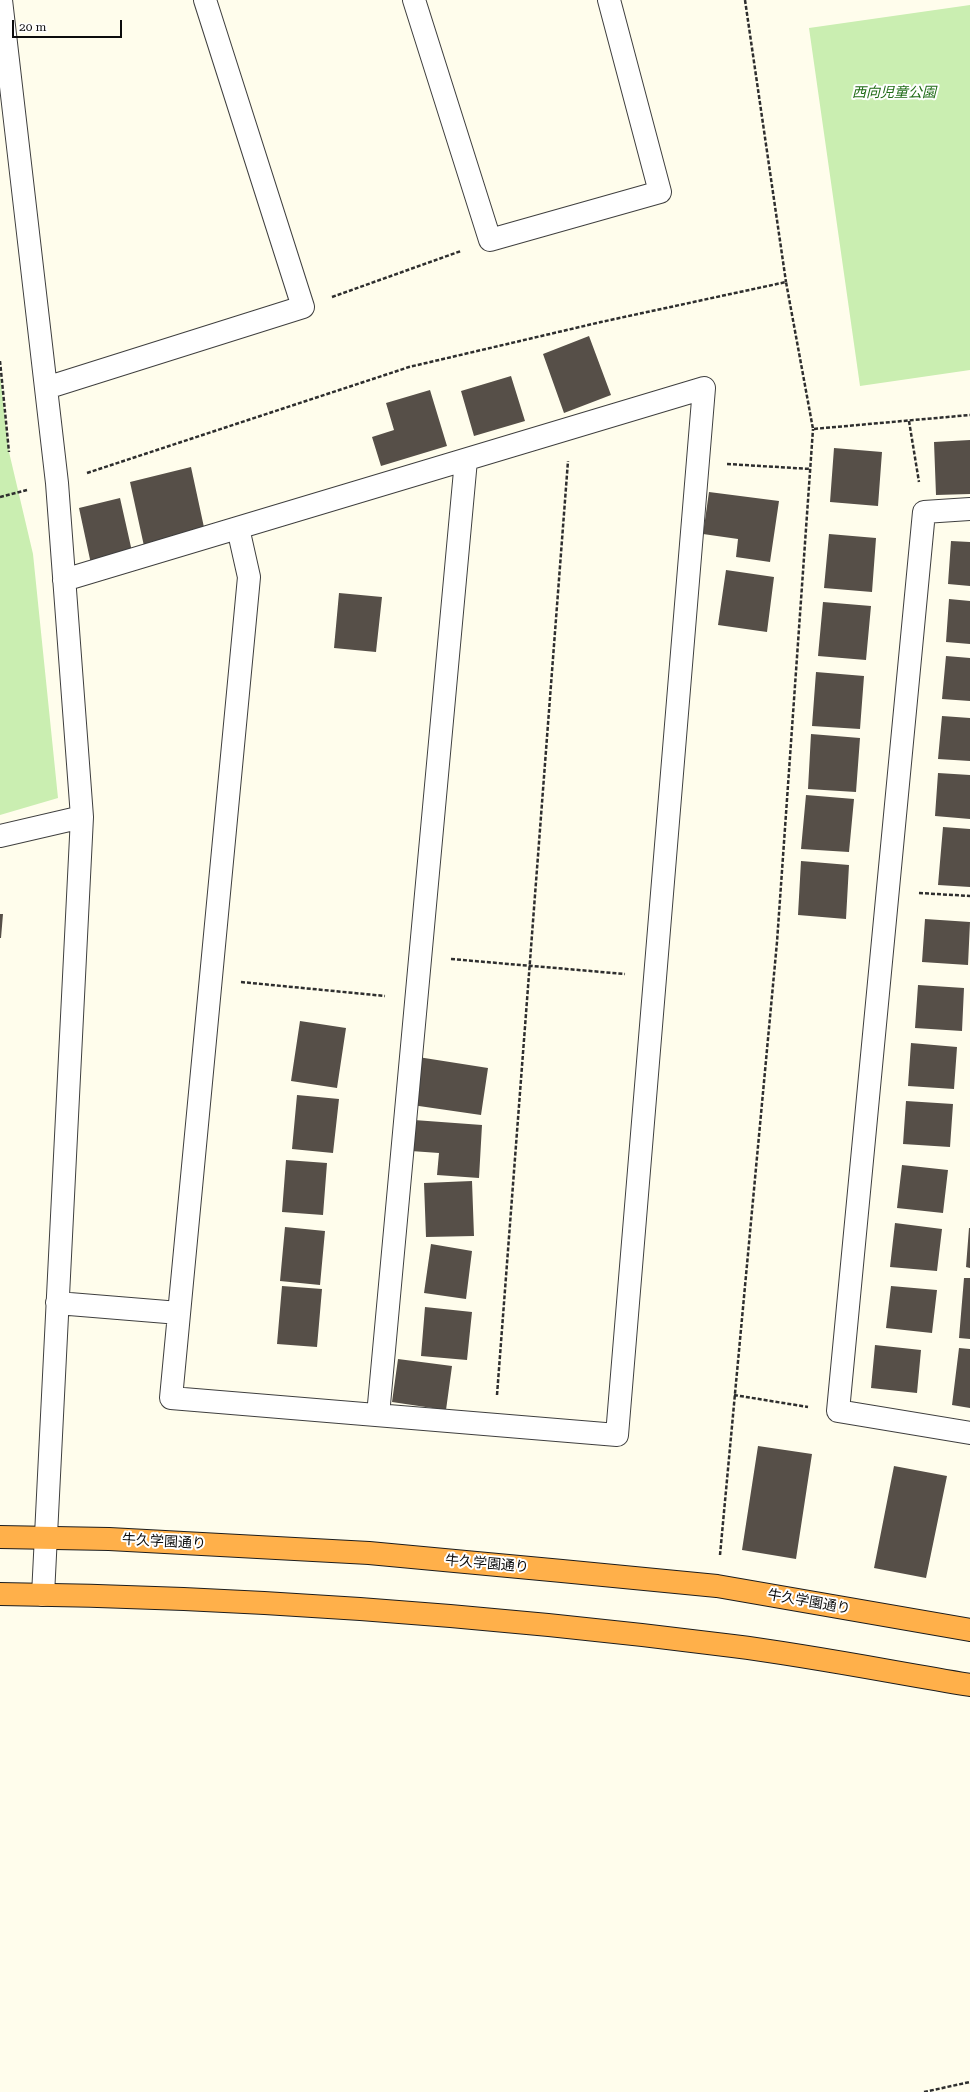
<!DOCTYPE html>
<meta charset="utf-8">
<style>
body{margin:0}
#map{position:relative;width:970px;height:2092px;overflow:hidden;background:#fffdec;font-family:"Roboto Serif",serif}
canvas{display:block}
.scale{position:absolute;left:12px;top:20px;width:110px;height:18px;box-sizing:border-box;border:2px solid #0c0c0c;border-top:0;padding-left:5px;font-size:12px;line-height:14px;white-space:nowrap;color:#0c0c0c;-webkit-text-stroke:3px #fff;paint-order:stroke}
</style>
<div id="map">
<canvas width="970" height="2092"></canvas>
<div class="scale">20 m</div>
</div>
<script>
const ctx = document.querySelector('canvas').getContext('2d');
ctx.lineJoin = 'round';
function fill(path, color) {
  ctx.fillStyle = color;
  ctx.fill(path, 'evenodd');
}
function strokePath(path, color, width, dash) {
  ctx.strokeStyle = color;
  ctx.lineWidth = width;
  ctx.lineCap = dash ? 'butt' : 'round';
  ctx.setLineDash(dash || []);
  ctx.stroke(path);
}
function label(font, color, halo, rows, align = 'center') {
  ctx.font = font + ' "Roboto Serif","Noto Sans JP",serif';
  ctx.lineWidth = 4;
  ctx.setLineDash([]);
  ctx.textBaseline = 'middle';
  ctx.strokeStyle = halo;
  ctx.fillStyle = color;
  for (const [text, x, y, turn = 0] of rows) {
    ctx.save();
    ctx.translate(x, y);
    ctx.rotate((+turn || 0) * Math.PI / 180);
    ctx.textAlign = isNaN(turn) ? turn : align;
    if (halo) ctx.strokeText(text, 0, 0);
    ctx.fillText(text, 0, 0);
    ctx.restore();
  }
}
fill(new Path2D(`
 M970 5V370L860 386 809 28Z
 M0 374 9 452 33 554 58 798 0 815Z`), '#caeeb1');
fill(new Path2D(`
 M589 336 611 395 564 413 543 354Z
 M511 376 525 421 474 436 461 391Z
 M430 390 447 446 381 466 372 437 394 430 386 403Z
 M970 440V494L936 495 934 442Z
 M834 448 882 452 878 506 830 502Z
 M191 467 205 532 144 546 130 482Z
 M709 492 779 501 770 562 736 557 738 539 703 534Z
 M120 498 133 556 91 564 79 508Z
 M829 534 876 538 872 592 824 588Z
 M951 541 970 542V586L948 584Z
 M726 570 774 577 767 632 718 625Z
 M339 593 382 597 376 652 334 648Z
 M949 599 970 601V644L946 642Z
 M823 602 871 606 866 660 818 656Z
 M946 656 970 658V701L942 699Z
 M816 672 864 676 860 729 812 726Z
 M942 716 970 718V761L938 759Z
 M811 734 860 738 856 792 808 789Z
 M938 773 970 775V819L935 816Z
 M806 795 854 799 849 852 801 849Z
 M943 827 970 829V887L938 885Z
 M801 861 849 865 846 919 798 915Z
 M0 914H3L1 938H0Z
 M925 919 970 922 968 965 922 962Z
 M918 985 964 988 962 1031 915 1028Z
 M300 1021 346 1028 337 1088 291 1081Z
 M911 1043 957 1047 954 1089 908 1086Z
 M418 1057 488 1068 481 1115 412 1105Z
 M297 1095 339 1099 333 1153 292 1149Z
 M906 1101 953 1104 950 1147 903 1144Z
 M414 1120 482 1125 479 1178 437 1175 439 1153 411 1151Z
 M286 1160 327 1163 323 1215 282 1212Z
 M902 1165 948 1170 943 1213 897 1208Z
 M472 1181 474 1236 426 1237 424 1183Z
 M895 1223 942 1229 937 1271 890 1267Z
 M285 1227 325 1231 320 1285 280 1281Z
 M969 1228H970V1268L966 1267Z
 M431 1244 472 1251 466 1299 424 1293Z
 M964 1278H970V1339L959 1338Z
 M282 1286 322 1289 317 1347 277 1344Z
 M891 1286 937 1290 932 1333 886 1328Z
 M425 1307 472 1312 467 1360 421 1356Z
 M875 1345 921 1350 917 1393 871 1388Z
 M959 1348 970 1349V1408L952 1405Z
 M398 1359 452 1366 446 1410 392 1402Z
 M758 1446 812 1454 796 1559 742 1550Z
 M894 1466 947 1476 926 1578 874 1568Z`), '#564f48');
const minor = new Path2D(`
 M1 0 57 483 82 817 43 1595
 M414 0 490 240 660 192 609 0
 M46 388 303 307 205 0
 M970 509 924 512 838 1411 970 1433
 M64 580 704 388 617 1435 171 1398 249 577 238 528
 M0 836 82 817
 M57 1303 179 1313
 M378 1415 466 460`);
const highway = new Path2D(`
 M0 1537 109 1539 369 1553 562 1571 717 1586 970 1630
 M0 1594C245 1597 490 1615 733 1646 812 1656 891 1672 970 1685`);
strokePath(minor, '#3f3f3f', 24);
strokePath(highway, '#1d1d1d', 24);
strokePath(new Path2D(`
 M745 0 786 282
 M332 297 461 251
 M0 361 9 452
 M909 421 919 482
 M727 464 811 469
 M87 473 409 367 601 322 786 282 813 429 970 415
 M0 497 27 490
 M919 893 970 896
 M451 959 625 974
 M241 982 385 996
 M497 1395 568 461
 M734 1395 808 1407
 M720 1555 777 942 813 429
 M924 2092 970 2082`), '#2e2e2e', 2.5, [4, 2]);
strokePath(minor, '#fff', 22);
strokePath(highway, '#ffb04a', 22);
label('italic 14px', '#1f6b16', '#fff', [
 ["西向児童公園",894,93]
]);
label('14px', '#0c0c0c', '#fff', [
 ["牛久学園通り",164,1542,3],
 ["牛久学園通り",487,1564,5],
 ["牛久学園通り",809,1602,10]
]);
</script>
